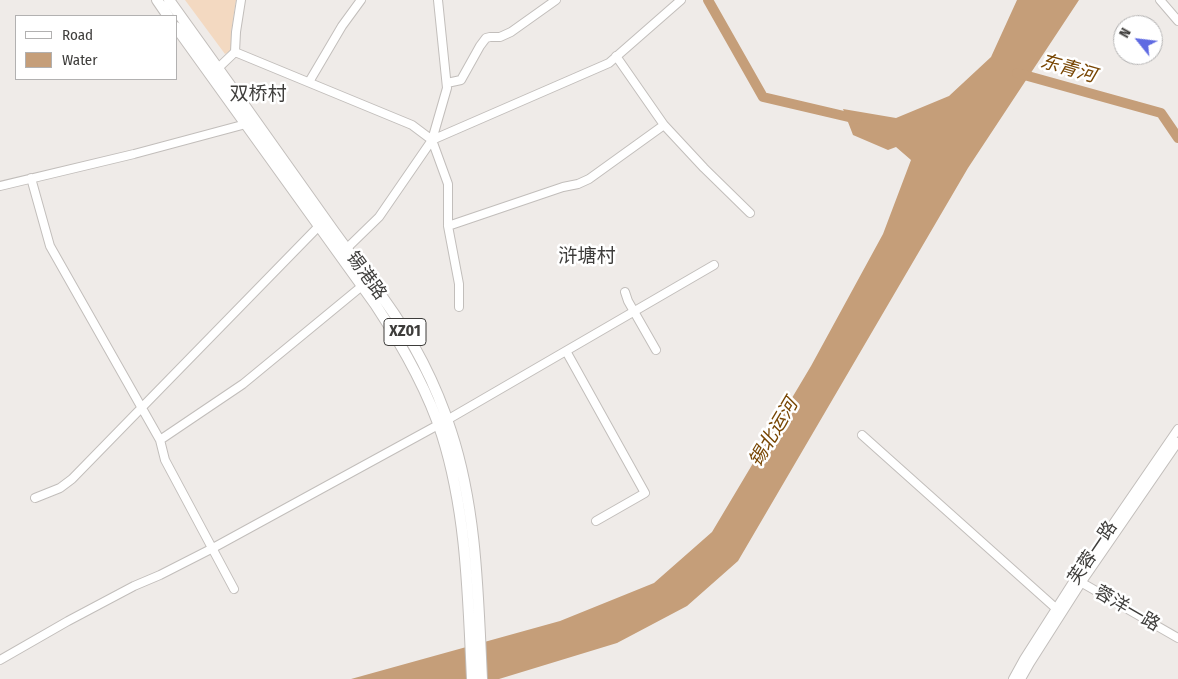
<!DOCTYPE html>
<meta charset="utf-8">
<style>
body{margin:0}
#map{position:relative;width:1178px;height:679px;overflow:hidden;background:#efebe8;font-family:"Fira Sans Condensed",sans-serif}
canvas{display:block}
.legend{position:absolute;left:15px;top:15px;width:162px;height:65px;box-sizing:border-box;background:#fff;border:1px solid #b2b1b1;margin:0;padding:6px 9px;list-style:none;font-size:15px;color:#3e3d3b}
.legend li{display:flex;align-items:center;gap:10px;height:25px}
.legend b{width:25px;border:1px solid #b2b1b1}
.north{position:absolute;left:1113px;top:15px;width:50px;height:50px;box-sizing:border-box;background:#fff;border:1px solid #b2b1b1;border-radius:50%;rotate:299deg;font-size:14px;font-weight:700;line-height:20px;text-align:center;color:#3e3d3b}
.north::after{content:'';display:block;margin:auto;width:18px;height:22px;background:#5f6ae2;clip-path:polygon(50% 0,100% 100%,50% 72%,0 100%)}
</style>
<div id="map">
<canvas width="1178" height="679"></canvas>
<ul class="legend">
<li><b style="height:6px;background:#fff"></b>Road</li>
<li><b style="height:14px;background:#c59e79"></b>Water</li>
</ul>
<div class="north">N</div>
</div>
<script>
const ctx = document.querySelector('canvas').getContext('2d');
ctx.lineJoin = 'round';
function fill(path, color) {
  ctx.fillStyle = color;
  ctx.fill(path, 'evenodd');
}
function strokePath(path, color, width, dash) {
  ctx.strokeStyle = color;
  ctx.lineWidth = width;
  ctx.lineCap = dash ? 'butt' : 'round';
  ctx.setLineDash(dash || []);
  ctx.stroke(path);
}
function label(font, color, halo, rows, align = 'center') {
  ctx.font = font + ' "Fira Sans Condensed","Noto Sans SC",sans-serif';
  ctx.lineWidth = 5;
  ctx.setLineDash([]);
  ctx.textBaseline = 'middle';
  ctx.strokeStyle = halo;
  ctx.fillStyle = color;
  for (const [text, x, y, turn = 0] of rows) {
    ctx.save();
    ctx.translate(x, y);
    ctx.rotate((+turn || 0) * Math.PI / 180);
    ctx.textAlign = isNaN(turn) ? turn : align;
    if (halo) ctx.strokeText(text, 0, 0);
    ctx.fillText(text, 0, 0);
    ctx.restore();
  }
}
fill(new Path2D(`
 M185 0H236L231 33V51L225 54Z`), '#f3d9c1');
fill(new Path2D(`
 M1017 0H1079L968 168 738 561 687 606 617 643 499 679H351L560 621 654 583 712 532 811 366 883 234 911 160 896 147 888 150 853 135 843 109 896 118 949 96 991 57Z`), '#c59e79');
strokePath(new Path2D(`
 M708 0 763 97 857 119
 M1017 73 1161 113 1178 138`), '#c59e79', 10);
const minor = new Path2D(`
 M1160 0 1178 21
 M235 52 236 32 241 0
 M616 56 664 125 704 168 750 213
 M215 71 235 52 412 125 432 140 448 184V226L459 284V307
 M309 82 342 26 361 0
 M447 83 461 80 480 46 486 38 490 37H500L511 32 556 0
 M432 140 609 63 681 0
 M31 178 50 246 160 440 165 460 234 589
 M0 186 134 154 246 124
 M448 226 563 187 578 184 589 179 664 125
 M344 251 379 217 432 140 447 88 438 0
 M625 292 628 301 656 350
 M566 351 645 493 596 521
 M447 420 714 265
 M862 435 1060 612
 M160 440 243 384 362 286
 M35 498 60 488 72 479 319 226
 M1077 580 1178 638
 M0 660 68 621 134 586 160 575 213 548 438 425
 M1013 679 1024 659 1075 579 1178 429
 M1021 679 1030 663 1081 583 1178 442`);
const major = new Path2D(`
 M157 0 168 16
 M169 0C223 75 277 151 330 226 347 250 366 274 383 298 412 338 436 384 451 431 477 510 478 597 482 679
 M176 27 375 304C402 345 427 388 442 435 467 514 468 598 472 679`);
strokePath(minor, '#c2bebb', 10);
strokePath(major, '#c2bebb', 12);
strokePath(minor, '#fff', 8);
strokePath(major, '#fff', 10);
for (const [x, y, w] of [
 [405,332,42]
]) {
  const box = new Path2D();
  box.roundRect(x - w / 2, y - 13.5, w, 27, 4);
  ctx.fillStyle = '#fff';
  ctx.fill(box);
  strokePath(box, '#3e3d3b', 1);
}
label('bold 16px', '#3e3d3b', null, [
 ["XZ01",405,332]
]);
label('18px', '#3e3d3b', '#fff', [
 ["锡港路",366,276,54],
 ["芙蓉一路",1093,553,-56],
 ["蓉洋一路",1127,609,30]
]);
label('italic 19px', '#784603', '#fff', [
 ["东青河",1068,69,16],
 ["锡北运河",774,433,-59]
]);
label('19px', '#3e3d3b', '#fff', [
 ["双桥村",258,95],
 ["浒塘村",587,257]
]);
</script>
